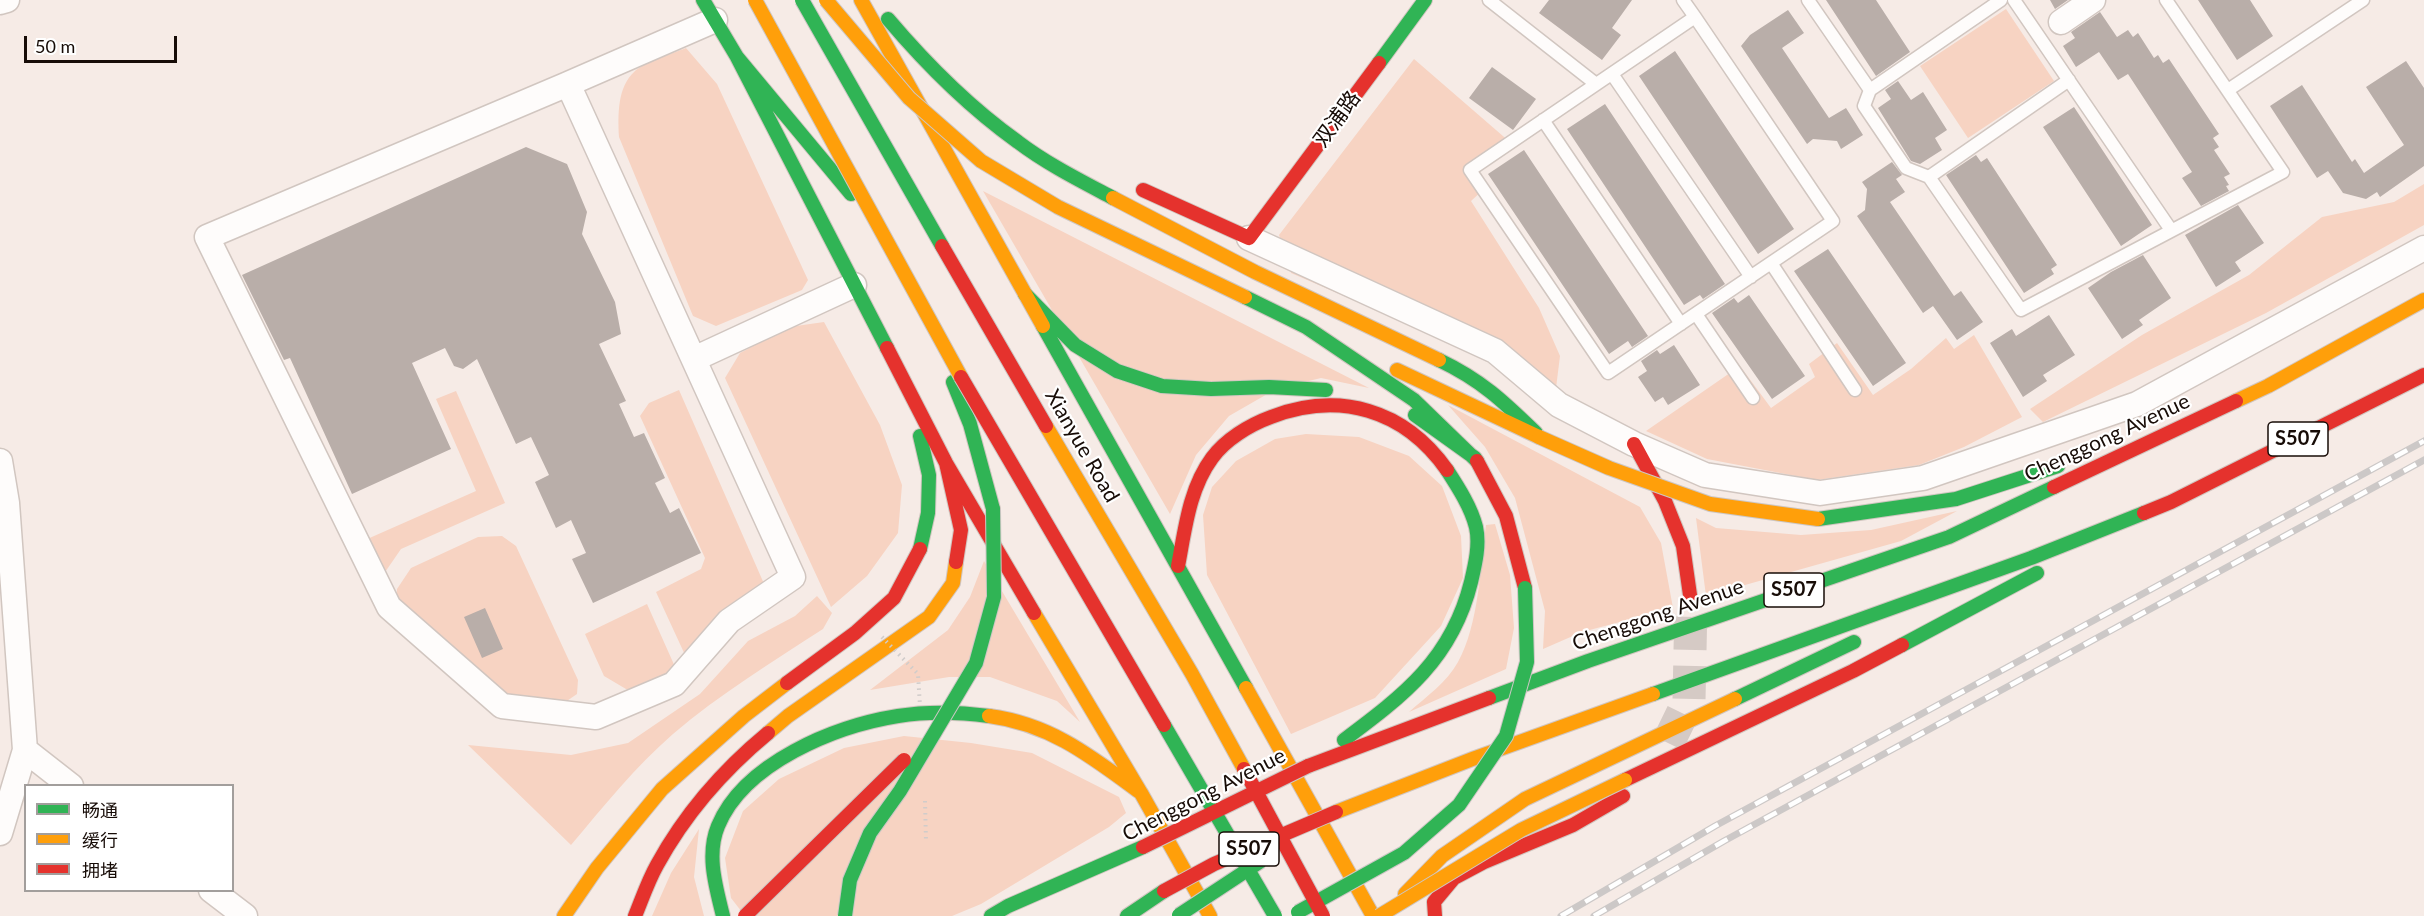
<!DOCTYPE html>
<meta charset="utf-8">
<style>
body{margin:0}
#map{position:relative;width:2424px;height:916px;overflow:hidden;background:#f6ebe6;font-family:Lato,"Noto Sans SC",sans-serif}
canvas{display:block}
.legend{position:absolute;left:24px;top:784px;width:210px;height:108px;box-sizing:border-box;background:#fff;border:2px solid #a29e9c;margin:0;padding:8px 10px;list-style:none;font-size:18px;color:#170c07}
.legend li{display:flex;align-items:center;gap:12px;height:30px}
.legend b{width:30px;border:2px solid #a29e9c}
.scale{position:absolute;left:24px;top:36px;width:153px;height:27px;box-sizing:border-box;border:3px solid #170c07;border-top:0;padding-left:8px;font-size:18px;line-height:21px;white-space:nowrap;color:#170c07;-webkit-text-stroke:4px #fff;paint-order:stroke}
</style>
<div id="map">
<canvas width="2424" height="916"></canvas>
<ul class="legend">
<li><b style="height:8px;background:#30b455"></b>畅通</li>
<li><b style="height:8px;background:#ff9f0a"></b>缓行</li>
<li><b style="height:8px;background:#e5322d"></b>拥堵</li>
</ul>
<div class="scale">50 m</div>
</div>
<script>
const ctx = document.querySelector('canvas').getContext('2d');
ctx.lineJoin = 'round';
function fill(path, color) {
  ctx.fillStyle = color;
  ctx.fill(path, 'evenodd');
}
function strokePath(path, color, width, dash) {
  ctx.strokeStyle = color;
  ctx.lineWidth = width;
  ctx.lineCap = dash ? 'butt' : 'round';
  ctx.setLineDash(dash || []);
  ctx.stroke(path);
}
function label(font, color, halo, rows, align = 'center') {
  ctx.font = font + ' Lato,"Noto Sans SC",sans-serif';
  ctx.lineWidth = 4.5;
  ctx.setLineDash([]);
  ctx.textBaseline = 'middle';
  ctx.strokeStyle = halo;
  ctx.fillStyle = color;
  for (const [text, x, y, turn = 0] of rows) {
    ctx.save();
    ctx.translate(x, y);
    ctx.rotate((+turn || 0) * Math.PI / 180);
    ctx.textAlign = isNaN(turn) ? turn : align;
    if (halo) ctx.strokeText(text, 0, 0);
    ctx.fillText(text, 0, 0);
    ctx.restore();
  }
}
fill(new Path2D(`
 M2006 9 2054 81 1968 138 1920 66Z
 M686 48 717 84 808 280 802 290 716 326 693 316 619 137C618 115 617 87 635 71 643 63 674 53 686 48Z
 M1414 59 1511 143 1475 170 1483 190 1471 201 1539 308 1560 356 1556 388 1291 273 1279 235Z
 M2424 184V225L2266 313 2043 422 2030 409 2142 335 2249 275 2322 217 2394 202Z
 M983 191 1369 388 1321 378 1276 389 1229 416 1196 455 1170 514Z
 M824 322 880 425 902 485 898 533 867 576 831 607 725 378 740 353 789 327Z
 M1974 335 2022 417 1964 447 1919 465 1817 480 1707 459 1646 431 1740 366 1771 408 1815 377 1809 364 1837 343 1873 395 1911 369 1946 338 1954 349Z
 M679 390 765 586 686 657 656 592 701 569 705 558 640 416 649 403Z
 M456 391 505 503 401 549 381 578 365 540 476 491 436 399Z
 M1448 405 1640 507 1661 543 1673 608 1582 632 1543 649 1545 611 1515 498 1485 447Z
 M1306 434 1359 437 1409 456 1442 486 1461 536 1463 578 1441 626 1375 698 1291 734 1207 575 1203 515 1212 487 1236 461 1275 439Z
 M1957 511 1901 541 1706 596 1696 518 1716 528 1801 535 1871 530Z
 M1495 524 1510 575 1514 628 1506 669 1409 712C1426 697 1447 682 1458 662 1479 624 1480 568 1486 525Z
 M502 536 516 546 578 680 577 694 561 705 503 701 396 602 397 589 411 568 478 537Z
 M984 561 1080 722 1057 701 990 677H949L870 690 948 630 970 597Z
 M817 596 832 613 823 629C772 662 720 694 673 734 635 767 604 806 571 845L468 745 571 755 628 743 700 694 748 641 795 616Z
 M647 604 676 669 643 691 626 689 604 676 585 634Z
 M904 736 971 743 1032 753 1119 797 1126 813 1109 827 981 904 952 916H745L731 898 725 858 743 811 779 779 844 748Z
 M699 829 694 877 704 916H652L671 873Z`), '#f7d3c2');
fill(new Path2D(`
 M1549 0H1632L1612 28 1621 35 1602 60 1539 13Z
 M1826 0H1876L1910 52 1876 76Z
 M2050 0H2068L2055 9Z
 M2198 0H2250L2273 36 2237 60Z
 M1788 10 1804 33 1782 48 1829 118 1846 108 1863 135 1841 149 1837 141 1813 139 1807 144 1741 46 1750 35Z
 M2100 12 2117 37 2128 30 2133 37 2138 33 2154 58 2158 55 2163 63 2169 59 2219 134 2213 138 2219 147 2214 150 2230 174 2224 177 2229 185 2226 186 2229 191 2201 206 2182 178 2192 172 2128 74 2118 80 2099 52 2076 67 2063 46 2075 38 2071 32Z
 M1675 51 1794 229 1758 254 1639 76Z
 M2406 61 2424 88V166L2380 197 2377 192 2366 199 2343 193 2328 171 2317 178 2270 106 2302 85 2352 162 2355 159 2364 173 2404 145 2366 87Z
 M1492 67 1536 99 1513 130 1469 98Z
 M1898 81 1911 100 1923 92 1947 130 1935 138 1942 150 1920 164 1911 161 1878 108 1891 99 1885 90Z
 M1605 104 1725 284 1703 299 1700 295 1684 305 1567 129Z
 M2074 107 2152 225 2121 246 2043 127Z
 M526 147 567 164 587 212 582 234 615 302 621 334 599 344 626 401 619 404 634 437 644 433 665 478 655 483 670 513 679 508 701 553 593 603 572 559 586 553 571 520 556 528 535 482 549 475 531 437 516 444 477 359 463 369 454 366 445 348 412 363 451 449 352 494 290 358 284 360 242 275Z
 M1524 150 1648 336 1632 347 1628 341 1609 354 1488 174Z
 M1976 155 1981 162 1987 158 2057 265 2051 269 2054 274 2024 293 1946 175Z
 M1892 162 1902 175 1896 179 1905 192 1890 202 1954 296 1961 291 1983 322 1957 340 1933 306 1923 313 1857 216 1865 210 1867 189 1862 182Z
 M2238 205 2264 243 2235 262 2241 271 2216 287 2185 235Z
 M1828 249 1906 363 1873 386 1794 271Z
 M2143 255 2171 298 2139 320 2143 325 2122 339 2088 288 2111 272Z
 M1749 295 1805 376 1772 399 1712 313 1734 298 1738 303Z
 M2049 315 2075 355 2043 375 2047 381 2023 397 1990 343 2012 329 2016 336Z
 M1674 345 1700 385 1668 405 1663 397 1655 402 1638 377 1647 371 1641 361 1657 350 1660 354Z
 M485 608 503 649 482 658 464 617Z`), '#b9aea9');
strokePath(new Path2D(`
 M1668 743 1689 700 1691 602`), '#d5cac5', 33, [33, 16]);
const lane = new Path2D(`
 M1489 0 1596 84
 M1683 0 1695 17 1833 221 1608 373 1470 170 1695 17
 M1808 0 1870 90 1864 106 1906 168 1929 177 2021 310 2283 172 2166 0
 M2014 0 2171 230
 M1612 74 1751 277
 M1870 90 2001 0
 M2228 90 2363 0
 M1543 120 1681 324
 M1929 177 2069 80
 M1771 263 1855 390
 M1696 314 1753 398`);
const street = new Path2D(`
 M0 2 7 0
 M2061 22 2093 0
 M568 84 207 237 389 607 502 706 596 717 674 684 729 621 793 577 568 84 715 20
 M1249 238 1495 351 1559 405 1634 444 1705 475 1820 493 1923 478 2137 404 2424 248
 M694 359 854 285
 M0 461 7 503 25 750 0 833
 M25 750 71 786
 M211 890 245 916`);
const fast = new Path2D(`
 M703 0 737 57 887 348
 M888 19C927 65 969 107 1018 142 1047 164 1081 181 1113 198
 M737 57 851 194
 M1379 63 1425 0
 M1025 294 1075 345 1117 371 1162 386 1211 389 1269 387 1326 390
 M1245 297 1306 327 1414 400 1477 461
 M1043 326 1246 688
 M1439 360C1481 380 1503 401 1536 433
 M953 382 970 424 993 509
 M1415 415 1475 458
 M920 436 929 475 928 513 920 549
 M1818 519 1956 499 2058 466
 M1902 645 2037 573
 M1653 694 2031 558 2144 513
 M1489 698 1588 661 1949 537 2054 487
 M1735 699 1854 642
 M1344 740C1404 695 1452 659 1471 582 1475 565 1480 545 1476 527 1471 507 1458 487 1447 470
 M723 916C716 887 706 855 718 826 744 763 835 726 898 716 928 711 959 712 989 716
 M991 916 1008 906 1143 847
 M1127 916 1164 891`);
const slow = new Path2D(`
 M861 0 1043 326
 M1113 198 1255 272 1439 360
 M1397 370 1539 437
 M2236 401 2268 386 2424 300
 M1034 613 1141 793 1210 916
 M1246 688 1373 916
 M989 716C1051 724 1092 757 1141 793
 M768 733 788 716 929 617 953 583 956 562
 M1336 812 1475 758 1653 694
 M1405 894 1442 856 1525 799 1735 699
 M564 916 597 868 662 789 744 716 787 683`);
const jam = new Path2D(`
 M1143 190 1249 238 1379 63
 M887 348 946 463 1034 613
 M1634 444 1665 501 1683 546 1691 602
 M1477 461 1506 516 1525 588
 M946 463 961 530 956 562
 M2054 487 2236 401
 M2144 513 2171 502 2424 375
 M1178 566C1185 530 1189 489 1212 458 1225 440 1249 425 1271 417 1339 391 1404 409 1447 470
 M787 683 855 633 894 598 920 549
 M1308 766 1489 698
 M1625 780 1853 671 1902 645
 M635 916C642 899 648 881 657 865 686 812 722 771 768 733
 M1435 916 1434 902 1454 878 1484 862 1573 825 1623 796`);
strokePath(lane, '#d1c6c0', 15);
strokePath(street, '#d1c6c0', 27);
strokePath(fast, '#d1c6c0', 16);
strokePath(slow, '#d1c6c0', 16);
strokePath(jam, '#d1c6c0', 16);
strokePath(new Path2D(`
 M925 801 926 842`), '#d0ccca', 4, [1.5, 4.5]);
strokePath(lane, '#fefcfb', 12);
strokePath(street, '#fefcfb', 24);
strokePath(fast, '#30b455', 14);
strokePath(slow, '#ff9f0a', 14);
strokePath(jam, '#e5322d', 14);
const rail = new Path2D(`
 M1561 916 1715 826 2424 441
 M1594 916 1724 841 2424 460`);
strokePath(rail, '#ccc8c7', 7);
strokePath(rail, '#fff', 4.5, [14]);
const fastBridge = new Path2D(`
 M802 0 942 246
 M1164 725 1275 916
 M1298 912 1404 853 1459 805 1506 736 1527 662 1525 588
 M1179 915 1261 861
 M845 916 850 880 870 833 900 791 976 663 994 597 993 509`);
const slowBridge = new Path2D(`
 M755 0 961 377
 M826 0 909 98 981 161 1058 207 1245 297
 M1046 426 1192 674 1244 769
 M1539 437 1609 468 1710 504 1818 519
 M1379 916 1521 830 1625 780`);
const jamBridge = new Path2D(`
 M942 246 1046 426
 M961 377 1164 725
 M1244 769 1323 916
 M1143 847 1308 766
 M1164 891 1214 864 1336 812
 M745 916 904 760`);
strokePath(fastBridge, '#cdc7c5', 16, []);
strokePath(slowBridge, '#cdc7c5', 16, []);
strokePath(jamBridge, '#cdc7c5', 16, []);
strokePath(new Path2D(`
 M882 637 918 674 920 706`), '#d0ccca', 4, [1.5, 4.5]);
strokePath(fastBridge, '#30b455', 14);
strokePath(slowBridge, '#ff9f0a', 14);
strokePath(jamBridge, '#e5322d', 14);
for (const [x, y, w] of [
 [2298,439,60],
 [1794,590,60],
 [1249,849,60]
]) {
  const box = new Path2D();
  box.roundRect(x - w / 2, y - 17, w, 34, 4.5);
  ctx.fillStyle = '#fff';
  ctx.fill(box);
  strokePath(box, '#170c07', 1.5);
}
label('bold 20px', '#170c07', null, [
 ["S507",2298,439],
 ["S507",1794,590],
 ["S507",1249,849]
]);
label('21px', '#170c07', '#fff', [
 ["双浦路",1337,119,-54],
 ["Chenggong Avenue",2107,438,-25],
 ["Xianyue Road",1082,446,60],
 ["Chenggong Avenue",1658,615,-19],
 ["Chenggong Avenue",1204,795,-27]
]);
</script>
